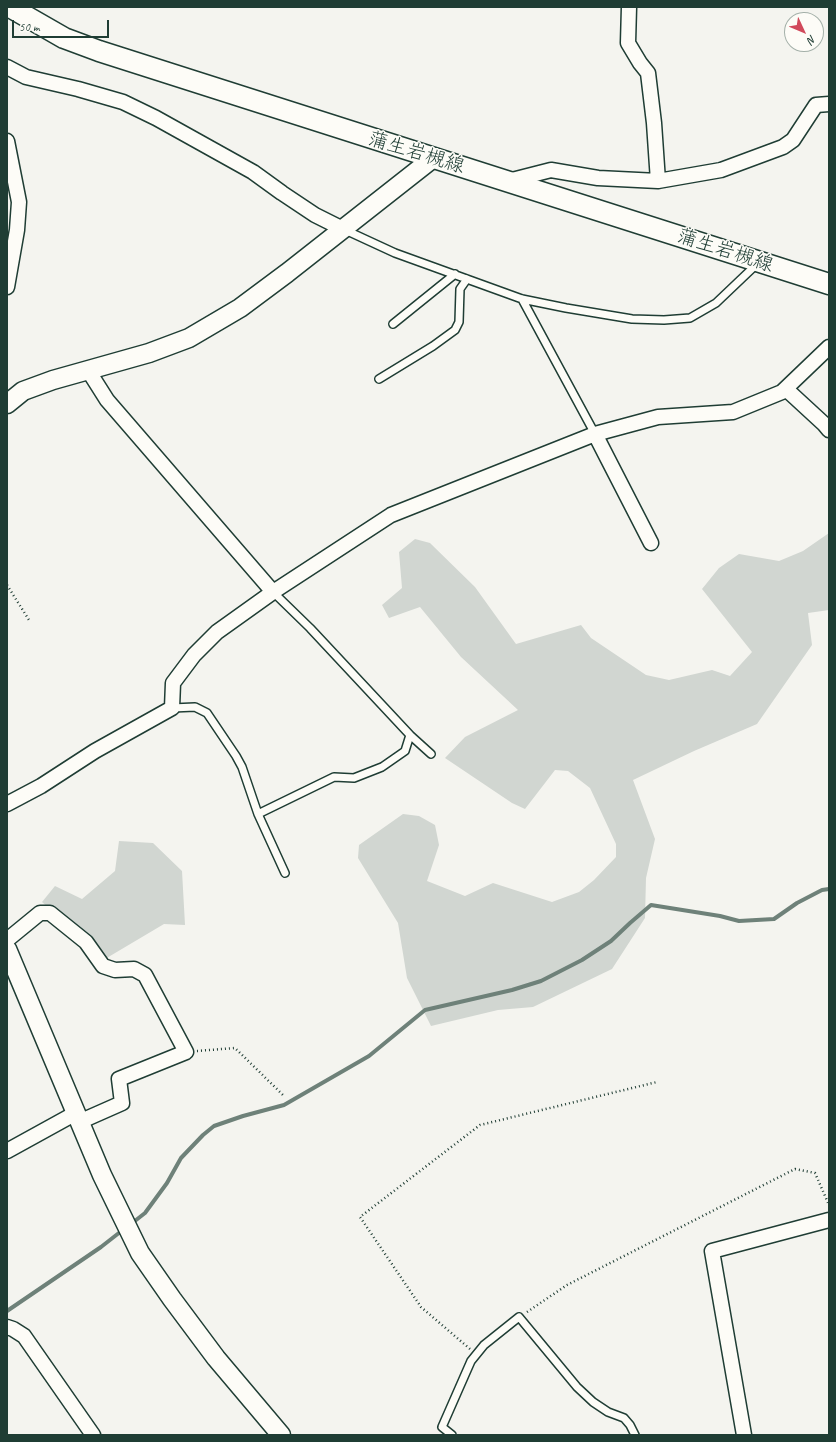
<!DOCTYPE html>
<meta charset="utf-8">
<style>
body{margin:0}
#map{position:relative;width:836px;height:1442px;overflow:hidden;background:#f4f4ef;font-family:Caveat,sans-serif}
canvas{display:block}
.frame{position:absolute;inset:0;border:8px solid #1f3d34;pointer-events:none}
.north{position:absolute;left:784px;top:12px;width:40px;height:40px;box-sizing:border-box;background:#fdfcf7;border:1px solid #a4b0a9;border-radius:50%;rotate:134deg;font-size:11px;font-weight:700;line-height:16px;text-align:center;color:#1f3d34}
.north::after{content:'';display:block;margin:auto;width:14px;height:18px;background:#d1495b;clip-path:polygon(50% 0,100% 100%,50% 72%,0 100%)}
.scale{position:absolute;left:12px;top:20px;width:97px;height:18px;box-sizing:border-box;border:2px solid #1f3d34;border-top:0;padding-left:5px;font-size:12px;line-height:14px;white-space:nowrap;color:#1f3d34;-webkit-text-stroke:3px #fdfcf7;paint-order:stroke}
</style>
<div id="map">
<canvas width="836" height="1442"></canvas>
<div class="frame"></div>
<div class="north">N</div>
<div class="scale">50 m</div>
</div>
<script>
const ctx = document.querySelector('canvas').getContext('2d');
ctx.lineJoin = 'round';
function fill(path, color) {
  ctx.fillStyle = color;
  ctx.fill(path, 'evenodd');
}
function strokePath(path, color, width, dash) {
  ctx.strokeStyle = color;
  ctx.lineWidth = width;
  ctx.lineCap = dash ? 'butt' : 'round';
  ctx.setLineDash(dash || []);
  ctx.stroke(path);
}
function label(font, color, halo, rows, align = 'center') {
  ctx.font = font + ' Caveat,"Klee One",sans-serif';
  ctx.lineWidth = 3;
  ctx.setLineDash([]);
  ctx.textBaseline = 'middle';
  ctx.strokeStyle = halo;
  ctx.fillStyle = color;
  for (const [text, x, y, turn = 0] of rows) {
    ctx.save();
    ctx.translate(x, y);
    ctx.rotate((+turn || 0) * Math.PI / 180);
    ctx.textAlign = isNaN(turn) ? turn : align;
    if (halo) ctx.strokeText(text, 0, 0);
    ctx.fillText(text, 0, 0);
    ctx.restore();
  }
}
fill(new Path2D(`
 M829 533V610L808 613 812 645 757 724 694 751 633 780 655 839 646 878 645 918 612 969 533 1007 498 1010 431 1026 407 978 398 923 358 858 359 845 403 814 419 816 435 825 439 845 427 881 465 896 493 883 552 902 579 892 594 880 616 857V844L590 788 568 771 555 770 525 809 512 803 445 758 465 737 518 710 461 657 420 607 389 618 382 605 402 588 399 552 415 539 430 543 475 587 516 644 581 625 591 638 646 675 669 680 712 670 730 676 752 652 702 589 719 568 739 554 779 561 803 551Z
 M119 841 153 843 182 871 185 925 164 924 105 959 42 902 55 886 82 899 115 871Z`), '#d1d6d1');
strokePath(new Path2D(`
 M131 1224 145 1213 167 1183 181 1158 203 1135 214 1126 243 1116 284 1105 369 1056 425 1010 512 990 541 981 582 960 611 941 630 923 651 905 720 916 739 921 774 919 797 903 822 890 829 889
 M7 1311 101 1247 124 1229`), '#6e8179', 4);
const service = new Path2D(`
 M343 229 395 253 522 299 566 308 632 319 664 320 690 318 716 303 758 263
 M522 299 595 434
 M393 324 455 274
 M379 379 433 346 455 330 459 322 460 289 467 279
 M172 708 195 707 207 713 236 756 242 767 258 814 285 873
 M410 735 431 754
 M258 814 334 777 354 778 382 767 405 751 410 735 310 628 273 592
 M452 1435 442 1427 471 1361 484 1345 519 1317 577 1387 593 1402 608 1412 624 1418 630 1425 635 1435`);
const minor = new Path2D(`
 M629 7 628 43 640 63 648 73 654 123 658 181
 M7 67 26 77 78 89 123 102 156 118 253 172 282 193 315 215 343 229
 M7 141 19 202 17 230 7 287
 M508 181 551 170 598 178 658 181 721 170 783 147 793 140 816 105 829 104
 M88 370 107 400 273 592
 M786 389 824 424 829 430
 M595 434 651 543
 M7 804 41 786 95 751 172 708 173 683 194 655 217 632 273 592 391 515 595 434 658 417 733 412 782 392 829 347
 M7 940 40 913H50L86 942 103 966 115 970 134 969 145 975 186 1052 119 1079 122 1103 79 1122
 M7 1151 76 1113
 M7 1327 13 1329 24 1336 93 1435
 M744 1435 712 1251 829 1220`);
const tertiary = new Path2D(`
 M7 404 23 391 53 380 149 353 189 338 240 308 287 273 432 159
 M7 949 102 1175 140 1253 172 1299 216 1358 281 1435`);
const secondary = new Path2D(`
 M10 7 64 38 99 51 829 284`);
strokePath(service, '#1f3d34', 10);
strokePath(minor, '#1f3d34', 17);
strokePath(tertiary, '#1f3d34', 21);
strokePath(secondary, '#1f3d34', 23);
strokePath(new Path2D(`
 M7 585 29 620
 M197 1051 235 1048 283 1095
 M527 1312 567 1285 795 1169 815 1173 829 1205
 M470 1349 421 1307 360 1217 480 1125 657 1082`), '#1f3d34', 2.5, [1, 3]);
strokePath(service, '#fdfcf7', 7);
strokePath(minor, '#fdfcf7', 14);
strokePath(tertiary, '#fdfcf7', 18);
strokePath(secondary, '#fdfcf7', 20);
label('20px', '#1f3d34', '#fdfcf7', [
 ["蒲生岩槻線",416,153,17],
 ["蒲生岩槻線",725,251,18]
]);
</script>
